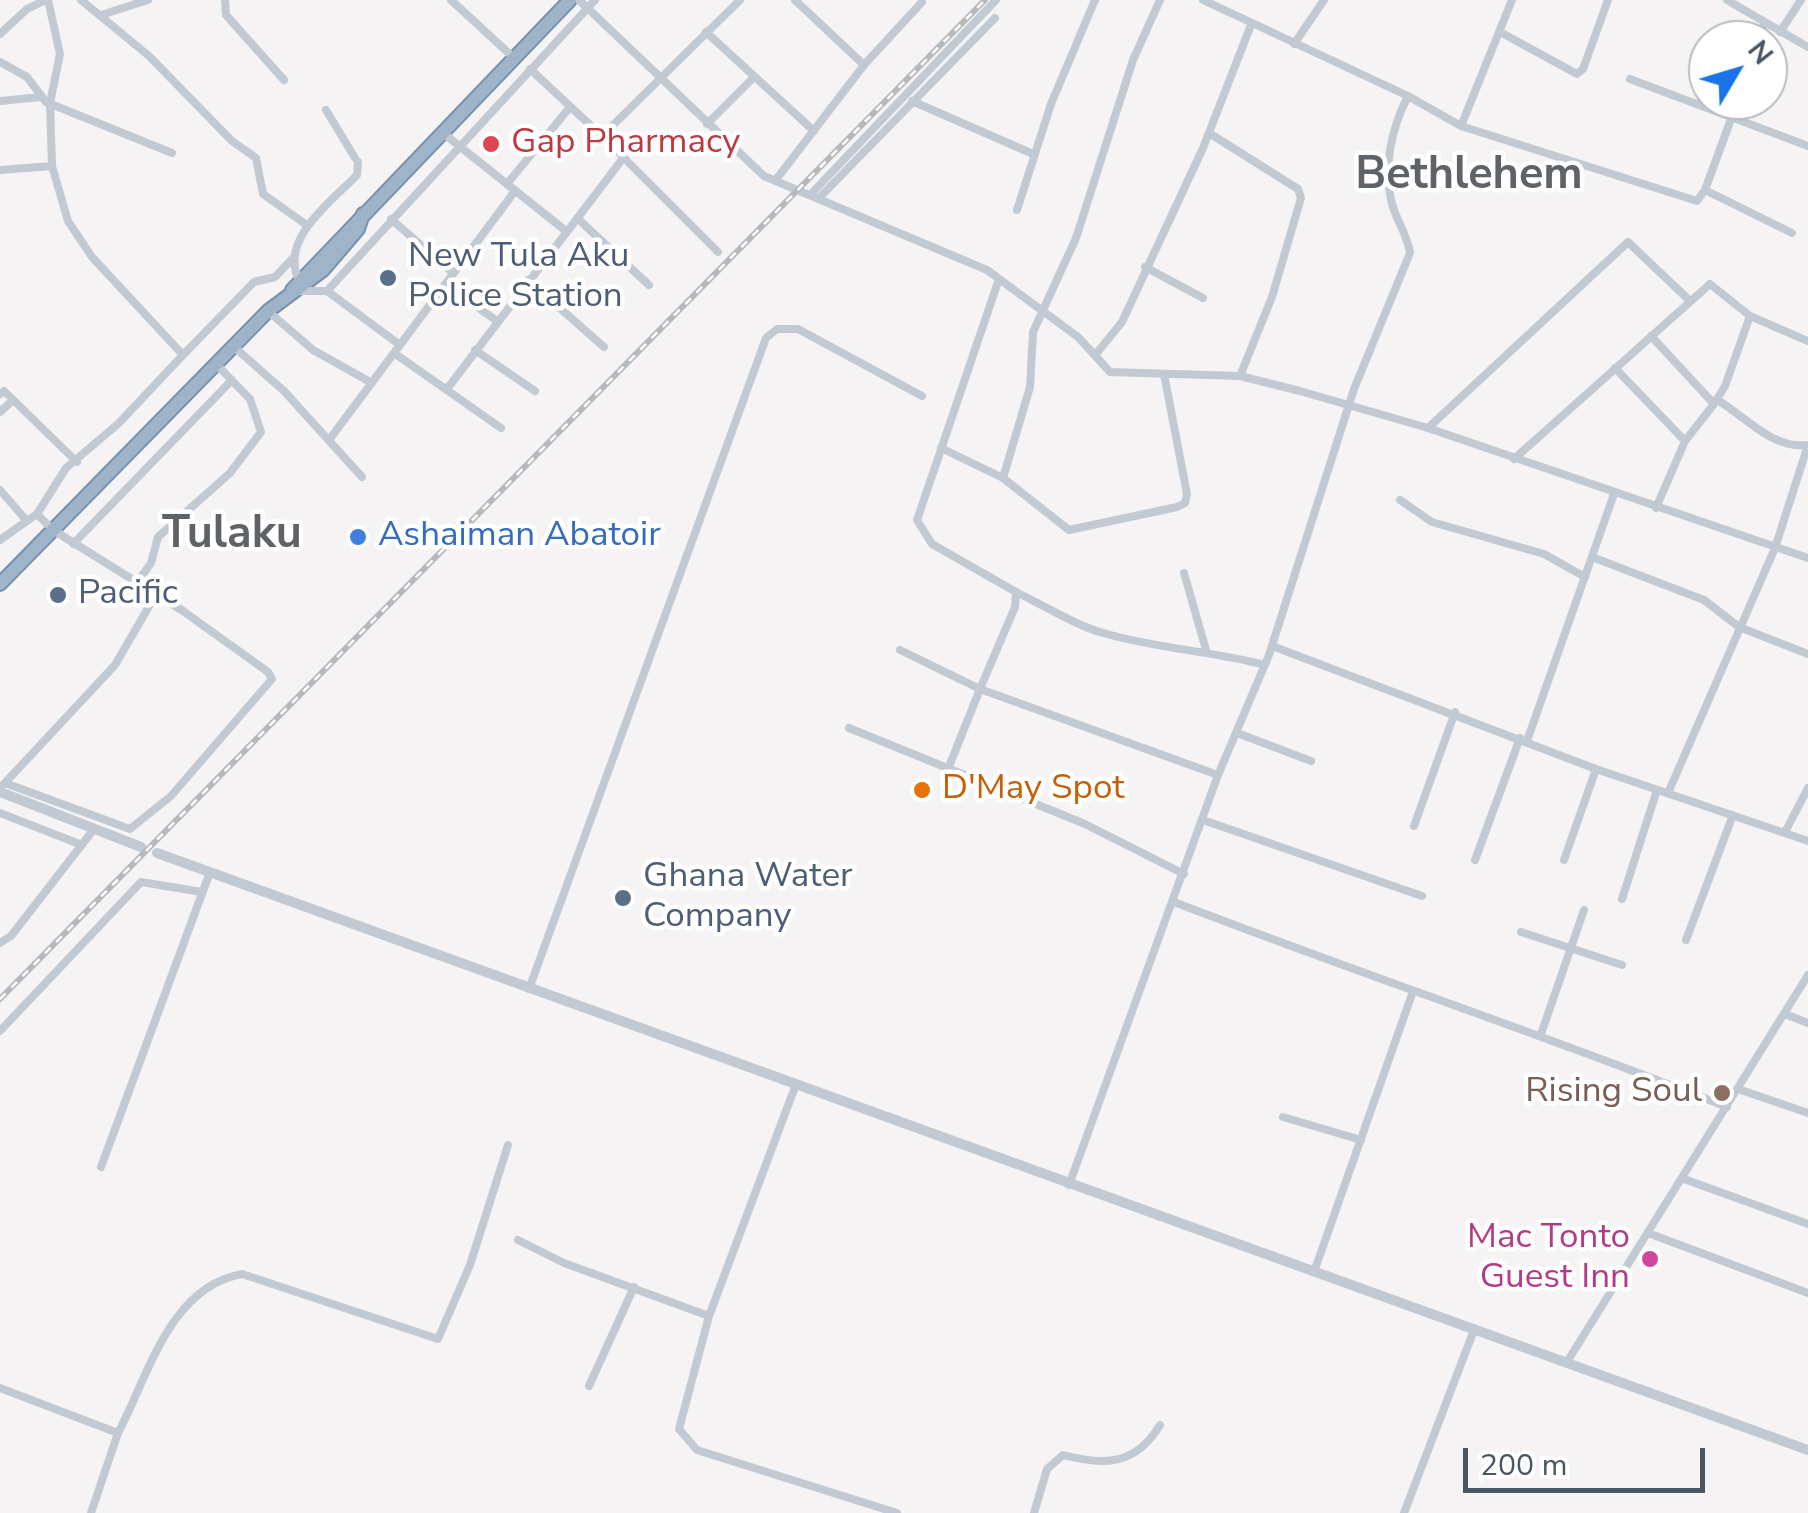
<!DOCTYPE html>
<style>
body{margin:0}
#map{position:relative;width:1808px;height:1513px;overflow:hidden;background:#f5f3f3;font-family:"Nunito Sans",sans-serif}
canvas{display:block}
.north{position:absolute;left:1688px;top:20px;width:100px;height:100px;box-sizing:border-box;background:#fff;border:2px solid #b7bbc0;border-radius:50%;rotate:52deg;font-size:28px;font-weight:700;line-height:40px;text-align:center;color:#4a5661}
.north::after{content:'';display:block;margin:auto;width:35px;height:45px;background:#1a73e8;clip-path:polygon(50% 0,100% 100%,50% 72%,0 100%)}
.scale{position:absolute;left:1463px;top:1448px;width:242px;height:45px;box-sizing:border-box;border:5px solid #4a5661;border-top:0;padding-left:12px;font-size:30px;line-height:35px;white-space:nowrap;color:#4a5661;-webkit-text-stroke:8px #fff;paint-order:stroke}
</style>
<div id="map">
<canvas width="1808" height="1513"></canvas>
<div class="north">N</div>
<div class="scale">200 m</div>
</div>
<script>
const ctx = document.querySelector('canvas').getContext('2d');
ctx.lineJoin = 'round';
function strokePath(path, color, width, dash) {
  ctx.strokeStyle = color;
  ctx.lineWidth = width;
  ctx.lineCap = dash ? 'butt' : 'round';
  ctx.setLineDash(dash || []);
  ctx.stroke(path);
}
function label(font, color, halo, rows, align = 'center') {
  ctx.font = font + ' "Nunito Sans",sans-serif';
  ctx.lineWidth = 9;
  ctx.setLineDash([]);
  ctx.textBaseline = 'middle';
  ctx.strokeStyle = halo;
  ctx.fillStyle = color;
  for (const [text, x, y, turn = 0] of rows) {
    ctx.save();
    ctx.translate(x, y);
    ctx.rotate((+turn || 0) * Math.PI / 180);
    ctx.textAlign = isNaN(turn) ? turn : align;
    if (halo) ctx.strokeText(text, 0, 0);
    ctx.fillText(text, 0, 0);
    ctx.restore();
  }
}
const trunk = new Path2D(`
 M292 290 570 0
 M0 584 268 311 323 270 358 229 363 214`);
strokePath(trunk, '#7690ad', 16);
strokePath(new Path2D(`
 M81 0 149 56 232 141 256 158 263 194 308 226
 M225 0 226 15 284 80
 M451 0 514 58
 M579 0 764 176 987 270 1078 337 1110 372 1240 376 1300 391 1428 428 1808 558
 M795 0 864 65
 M1727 0 1808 47
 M101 15 148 0
 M706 32 814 131
 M1500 32 1577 74 1583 69 1608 0
 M1780 32 1801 0
 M0 34 27 9 46 0
 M1758 40 1765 22
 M1294 44 1324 0
 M0 62 27 77 46 102 172 153
 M530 69 602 136 740 0
 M1630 79 1808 146
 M1408 96 1461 126 1512 0
 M0 101 41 97
 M912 101 1033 154
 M326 110 355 158
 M707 124 754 77
 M1461 126 1697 201 1705 190 1738 100
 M443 133 566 231
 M1209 133 1298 189 1301 198 1272 297 1240 376
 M602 136 718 252
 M0 170 52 166
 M775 181 864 65 922 2
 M507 184 570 107
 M1705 190 1792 233
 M810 195 996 0
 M820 197 995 18
 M1017 210 1051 104 1095 0
 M577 218 649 285
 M391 219 453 273
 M1145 267 1203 298
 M298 278C280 238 333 200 357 175L358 162
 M999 279 917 520 932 544 1016 592
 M528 280 604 347
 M445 284 497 321
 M297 291H327L400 345
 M327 291 595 0
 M268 311 313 350 372 383
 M1651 336 1714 404 1725 386 1750 316
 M233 346 284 391 362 477
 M475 350 535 391
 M394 353 501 428
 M1096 354 1122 322 1203 148 1251 25
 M183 355 254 282 275 277 294 257
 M1615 368 1685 441 1656 508
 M447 389 624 157
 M0 394 4 391 77 462
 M1719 401C1747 418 1772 449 1808 445
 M0 412 12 401
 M1428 428 1628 242 1690 301
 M329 440 515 191
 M1685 441 1714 404
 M941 448 1003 478 1069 530 1177 507 1185 503 1187 494 1164 374
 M1514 459 1710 284 1750 316 1808 341
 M1003 478 1030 387 1033 332 1076 238 1133 60 1160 0
 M0 490 26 520
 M1400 500 1432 522 1544 554 1585 577
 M0 540 37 514
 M73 544 232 380
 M1592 557 1704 600 1739 627 1808 654
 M1184 573 1206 650
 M136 584 151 563 158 537 230 473 261 432 250 399 216 364
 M1272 646 1596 769 1808 841
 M900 650 980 689 1015 607 1016 592C1045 606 1076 626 1107 634 1160 649 1212 651 1265 665
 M849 728 1085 824 1184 874
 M1237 733 1311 761
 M1527 741 1614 494
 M948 769 980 689 1218 775
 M5 783 130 829 171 796 272 679 268 672 183 611 53 530 37 514 66 468 118 424 183 355 92 257 68 221 52 166 50 103 60 54 48 0
 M3 785 115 665 155 596
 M1668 793 1775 548 1808 445
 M0 813 82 845
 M1203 820 1422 896
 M1414 826 1455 712
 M1785 832 1808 788
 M1475 860 1520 738
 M1564 860 1596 769
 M1622 899 1657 790
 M1174 902C1358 973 1544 1035 1727 1107
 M1521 932 1622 965
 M1686 940 1733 815
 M0 943 11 936 94 829
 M529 989 766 338 777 329H798L922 396
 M1785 1014 1808 1023
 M0 1031 141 882 202 892
 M1541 1034 1584 910
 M795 1087 709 1316 679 1429 697 1450 897 1513
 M1738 1089 1808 1113
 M1283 1117 1361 1140
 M101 1167 210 872
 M1684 1179 1808 1224
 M1069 1185 1218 775 1269 655 1354 389 1410 253C1408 237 1398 223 1393 207 1382 170 1391 129 1408 96L1203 0
 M1648 1233 1808 1293
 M518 1240 564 1263 709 1316
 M1314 1272 1412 994
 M1567 1362 1808 975
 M589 1386 634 1287
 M0 1388 118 1433 91 1513
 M118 1433C148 1377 169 1287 242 1274L438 1339 470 1265 508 1145
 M1034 1513 1047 1469 1063 1455C1105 1466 1136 1465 1160 1425
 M1404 1513 1474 1330`), '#c1cad2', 8);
strokePath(new Path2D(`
 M0 792 141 847
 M157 853 1808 1450`), '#c1cad2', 10);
strokePath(trunk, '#9fb4c9', 12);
const rail = new Path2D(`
 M0 999 985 0`);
strokePath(rail, '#b5b8bd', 6);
strokePath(rail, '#fff', 2.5, [8]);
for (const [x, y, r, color] of [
 [491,144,10,"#e0444e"],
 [388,278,10,"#5c6f8a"],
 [358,537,10,"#3f7fe0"],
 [58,595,10,"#5c6f8a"],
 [922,790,10,"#e8710a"],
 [623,898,10,"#5c6f8a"],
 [1722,1093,10,"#8d6e63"],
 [1650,1259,10,"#d1479c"]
]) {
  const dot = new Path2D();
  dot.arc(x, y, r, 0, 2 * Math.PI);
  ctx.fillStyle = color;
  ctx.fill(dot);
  strokePath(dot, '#fff', 4);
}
label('35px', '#be3a42', '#fff', [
 ["Gap Pharmacy",511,144]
], 'left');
label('35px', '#4e5e75', '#fff', [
 ["New Tula Aku",408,258],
 ["Police Station",408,298],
 ["Pacific",78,595],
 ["Ghana Water",643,878],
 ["Company",643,918]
], 'left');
label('35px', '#366cbe', '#fff', [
 ["Ashaiman Abatoir",378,537]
], 'left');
label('35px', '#c56008', '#fff', [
 ["D'May Spot",942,790]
], 'left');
label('35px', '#785e54', '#fff', [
 ["Rising Soul",1702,1093]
], 'right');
label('35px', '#b23c85', '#fff', [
 ["Mac Tonto",1630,1239],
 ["Guest Inn",1630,1279]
], 'right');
label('bold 45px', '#5f6368', '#fff', [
 ["Bethlehem",1469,177],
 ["Tulaku",232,536]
]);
</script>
